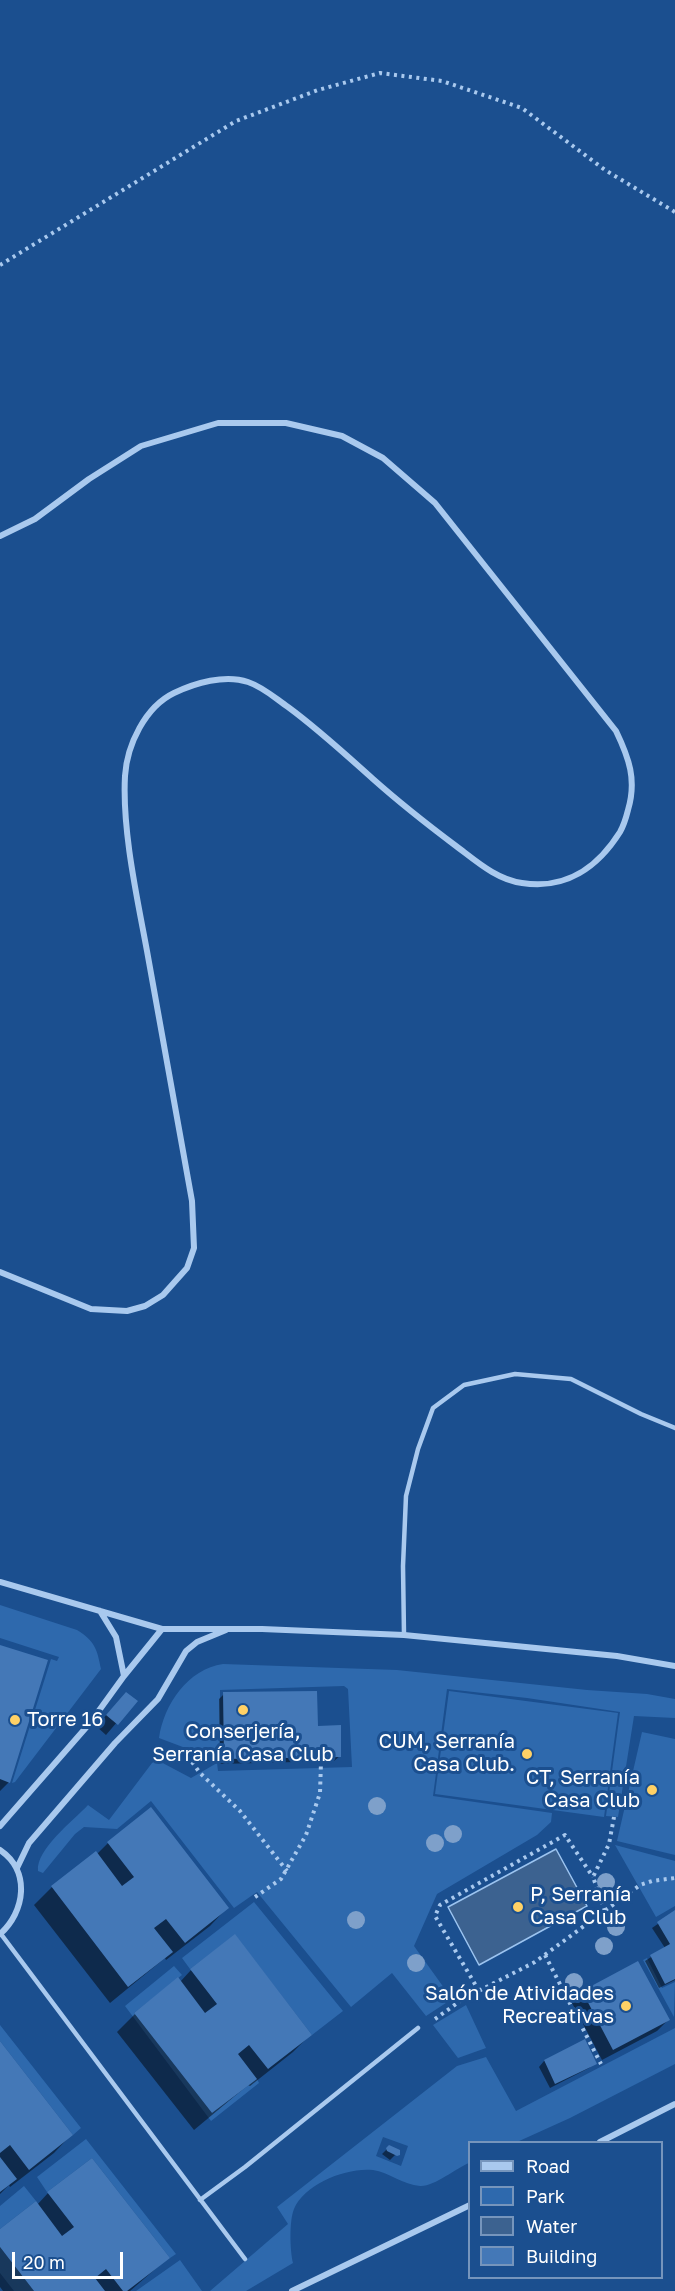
<!DOCTYPE html>
<meta charset="utf-8">
<style>
body{margin:0}
#map{position:relative;width:675px;height:2291px;overflow:hidden;background:#1b4f8f;font-family:"Golos Text",sans-serif}
canvas{display:block}
.legend{position:absolute;left:468px;top:2141px;width:195px;height:138px;box-sizing:border-box;background:#1b4f8f;border:2px solid #7695bc;margin:0;padding:8px 10px;list-style:none;font-size:18px;color:#fff}
.legend li{display:flex;align-items:center;gap:12px;height:30px}
.legend b{width:30px;border:2px solid #7695bc}
.scale{position:absolute;left:12px;top:2252px;width:111px;height:27px;box-sizing:border-box;border:3px solid #fff;border-top:0;padding-left:8px;font-size:18px;line-height:21px;white-space:nowrap;color:#fff;-webkit-text-stroke:4px #1b4f8f;paint-order:stroke}
</style>
<div id="map">
<canvas width="675" height="2291"></canvas>
<ul class="legend">
<li><b style="height:8px;background:#a9c9ee"></b>Road</li>
<li><b style="height:16px;background:#2e69ad"></b>Park</li>
<li><b style="height:16px;background:#3c6290"></b>Water</li>
<li><b style="height:16px;background:#4478b7"></b>Building</li>
</ul>
<div class="scale">20 m</div>
</div>
<script>
const ctx = document.querySelector('canvas').getContext('2d');
ctx.lineJoin = 'round';
function fill(path, color) {
  ctx.fillStyle = color;
  ctx.fill(path, 'evenodd');
}
function strokePath(path, color, width, dash) {
  ctx.strokeStyle = color;
  ctx.lineWidth = width;
  ctx.lineCap = dash ? 'butt' : 'round';
  ctx.setLineDash(dash || []);
  ctx.stroke(path);
}
function label(font, color, halo, rows, align = 'center') {
  ctx.font = font + ' "Golos Text",sans-serif';
  ctx.lineWidth = 6;
  ctx.setLineDash([]);
  ctx.textBaseline = 'middle';
  ctx.strokeStyle = halo;
  ctx.fillStyle = color;
  for (const [text, x, y, turn = 0] of rows) {
    ctx.save();
    ctx.translate(x, y);
    ctx.rotate((+turn || 0) * Math.PI / 180);
    ctx.textAlign = isNaN(turn) ? turn : align;
    if (halo) ctx.strokeText(text, 0, 0);
    ctx.fillText(text, 0, 0);
    ctx.restore();
  }
}
fill(new Path2D(`
 M0 1605 77 1630C95 1641 97 1649 101 1669L15 1782 12 1783 51 1659 57 1661 59 1657 0 1638Z
 M223 1664 397 1670 587 1690 647 1694 675 1699V1718L634 1716 618 1817 606 1816 620 1712 527 1698 447 1689 433 1796 552 1813 551 1822 537 1835 437 1894 414 1946 452 1999 426 2016 392 1973 351 2007 257 1892 234 1908 151 1801 117 1829 84 1827 75 1834 43 1873 38 1871C36 1849 73 1821 88 1805L109 1820 152 1763 157 1760 191 1778 217 1763 218 1771 352 1767 348 1689 344 1686 220 1690V1748L204 1755 159 1738C164 1704 188 1669 223 1664Z
 M449 1691 618 1713 604 1817 435 1794Z
 M642 1732 675 1739V1855L617 1841Z
 M615 1845 675 1861V1906L656 1917Z
 M254 1902 343 2011 312 2035 235 1935 190 1969 182 1958Z
 M647 1958 662 1988 675 1982 674 2017 643 1960Z
 M174 1966 182 1975 134 2013 212 2113 257 2079 259 2083 211 2121 125 2006Z
 M466 2005 486 2048 458 2058 433 2025Z
 M0 2025 81 2128 73 2135 0 2041Z
 M675 2028V2064L570 2118 517 2142H470L469 2163C456 2168 434 2187 420 2186 403 2185 389 2172 373 2170 347 2167 304 2184 294 2209 289 2221 290 2250 293 2263L246 2291H210L288 2224 277 2207 457 2066 486 2057 516 2111ZM383 2137 408 2146 401 2166 376 2156Z
 M86 2139 176 2254 170 2258 92 2158 47 2192 37 2177Z
 M24 2186 36 2201 0 2229V2206Z
 M0 2247 34 2291H14L0 2273Z
 M180 2260 202 2291H136Z`), '#2e69ad');
const water = new Path2D(`
 M556 1849 587 1906 479 1965 448 1907Z`);
fill(water, '#3c6290');
strokePath(water, '#9cc4f0', 1.5);
fill(new Path2D(`
 M0 1647 9 1782 0 1791Z
 M126 1694 135 1701 106 1735 96 1726Z
 M224 1694 317 1727 340 1756 334 1761 220 1764 219 1699Z
 M108 1843 227 1908 210 1926 166 1960 165 1958 110 2003 34 1905 52 1887 96 1855Z
 M675 1912V1980L659 1988 645 1961 665 1948 652 1928Z
 M191 1970 310 2035 293 2052 250 2086 248 2085 194 2130 117 2032 135 2014 180 1982Z
 M583 1992 668 2020 657 2031 602 2060 572 2003Z
 M584 2041 595 2063 589 2068 550 2088 539 2067 544 2061Z
 M0 2043 71 2135 54 2153 10 2187 9 2185 0 2194Z
 M389 2147 398 2152 390 2160 382 2154Z
 M48 2193 168 2258 130 2291H3L0 2287V2230L37 2205Z`), '#0007');
fill(new Path2D(`
 M0 1645 48 1660 10 1783 0 1779Z
 M317 1691 318 1726 341 1725V1757L224 1759 223 1692Z
 M126 1692 138 1701 118 1725 106 1715Z
 M151 1807 229 1908 185 1943 166 1919 154 1928 173 1952 128 1987 51 1886 96 1851 122 1886 134 1877 107 1842Z
 M675 1910V1979L665 1984 650 1955 670 1944 657 1922Z
 M235 1934 312 2035 268 2069 249 2045 238 2054 257 2079 212 2113 134 2013 178 1977 205 2013 217 2004 190 1969Z
 M638 1961 670 2020 613 2050 582 1991Z
 M585 2039 597 2064 555 2084 544 2060Z
 M0 2041 73 2135 29 2170 10 2145 0 2153Z
 M389 2145 400 2150V2155L397 2156 387 2151 386 2148Z
 M0 2157 17 2179 0 2192Z
 M92 2158 170 2258 127 2291H123L106 2269 95 2278 105 2291H34L0 2247V2229L36 2201 62 2236 74 2227 47 2192Z`), '#4478b7');
strokePath(new Path2D(`
 M0 265 236 121 318 90 380 73 442 81 522 108 605 170 675 212
 M192 1762 200 1773 240 1811 287 1871
 M255 1897 281 1879 306 1835 320 1793 321 1762
 M605 1911 593 1877 609 1844 614 1817
 M545 1955 601 2064
 M479 1991 435 1916 440 1905 565 1835 593 1877
 M435 2019 463 1999 535 1962 640 1885 652 1881 675 1878`), '#a9c9ee', 4, [3, 4.5]);
strokePath(new Path2D(`
 M404 1635 403 1566 406 1496 418 1449 433 1408 464 1385 515 1374 571 1379 641 1414 675 1428
 M1 1934 245 2259
 M200 2200 245 2167 418 2028`), '#a9c9ee', 4.5);
strokePath(new Path2D(`
 M0 536 35 519 89 479 141 446 218 423H286L342 436 383 458 435 503 616 731C629 758 637 780 628 810 626 818 624 825 620 832 598 867 566 890 522 883 497 880 476 861 456 846 428 825 400 803 373 779 345 754 318 729 288 707 275 698 263 687 248 682 225 674 195 683 174 693 145 707 127 745 125 776 122 830 137 897 147 951 162 1034 177 1118 192 1201L194 1248 187 1268 163 1295 145 1306 127 1311 91 1309 0 1272
 M0 1582 162 1629H262L404 1635 617 1656 675 1666
 M100 1611 116 1637 124 1676
 M0 1826 90 1723 124 1676 162 1629
 M0 1850C31 1871 25 1912 0 1934
 M17 1868 29 1843 115 1743 158 1699 186 1651 197 1642 226 1630
 M600 2142 675 2104
 M292 2291 470 2205`), '#a9c9ee', 6);
ctx.fillStyle = '#7ea0ca';
for (const [x, y] of [
 [377,1806],
 [453,1834],
 [435,1843],
 [606,1882],
 [356,1920],
 [616,1927],
 [604,1946],
 [416,1963],
 [574,1982]
]) {
  ctx.beginPath();
  ctx.arc(x, y, 9, 0, 2 * Math.PI);
  ctx.fill();
}
for (const [x, y, r, color] of [
 [243,1710,6,"#ffd166"],
 [15,1720,6,"#ffd166"],
 [527,1754,6,"#ffd166"],
 [652,1790,6,"#ffd166"],
 [518,1907,6,"#ffd166"],
 [626,2006,6,"#ffd166"]
]) {
  const dot = new Path2D();
  dot.arc(x, y, r, 0, 2 * Math.PI);
  ctx.fillStyle = color;
  ctx.fill(dot);
  strokePath(dot, '#1b4f8f', 2);
}
label('20px', '#fff', '#1b4f8f', [
 ["Torre 16",27,1720,"left"],
 ["Conserjería,",243,1732,"center"],
 ["Serranía Casa Club",243,1755,"center"],
 ["CUM, Serranía",515,1742],
 ["Casa Club.",515,1765],
 ["CT, Serranía",640,1778],
 ["Casa Club",640,1801],
 ["P, Serranía",530,1895,"left"],
 ["Casa Club",530,1918,"left"],
 ["Salón de Atividades",614,1994],
 ["Recreativas",614,2017]
], 'right');
</script>
